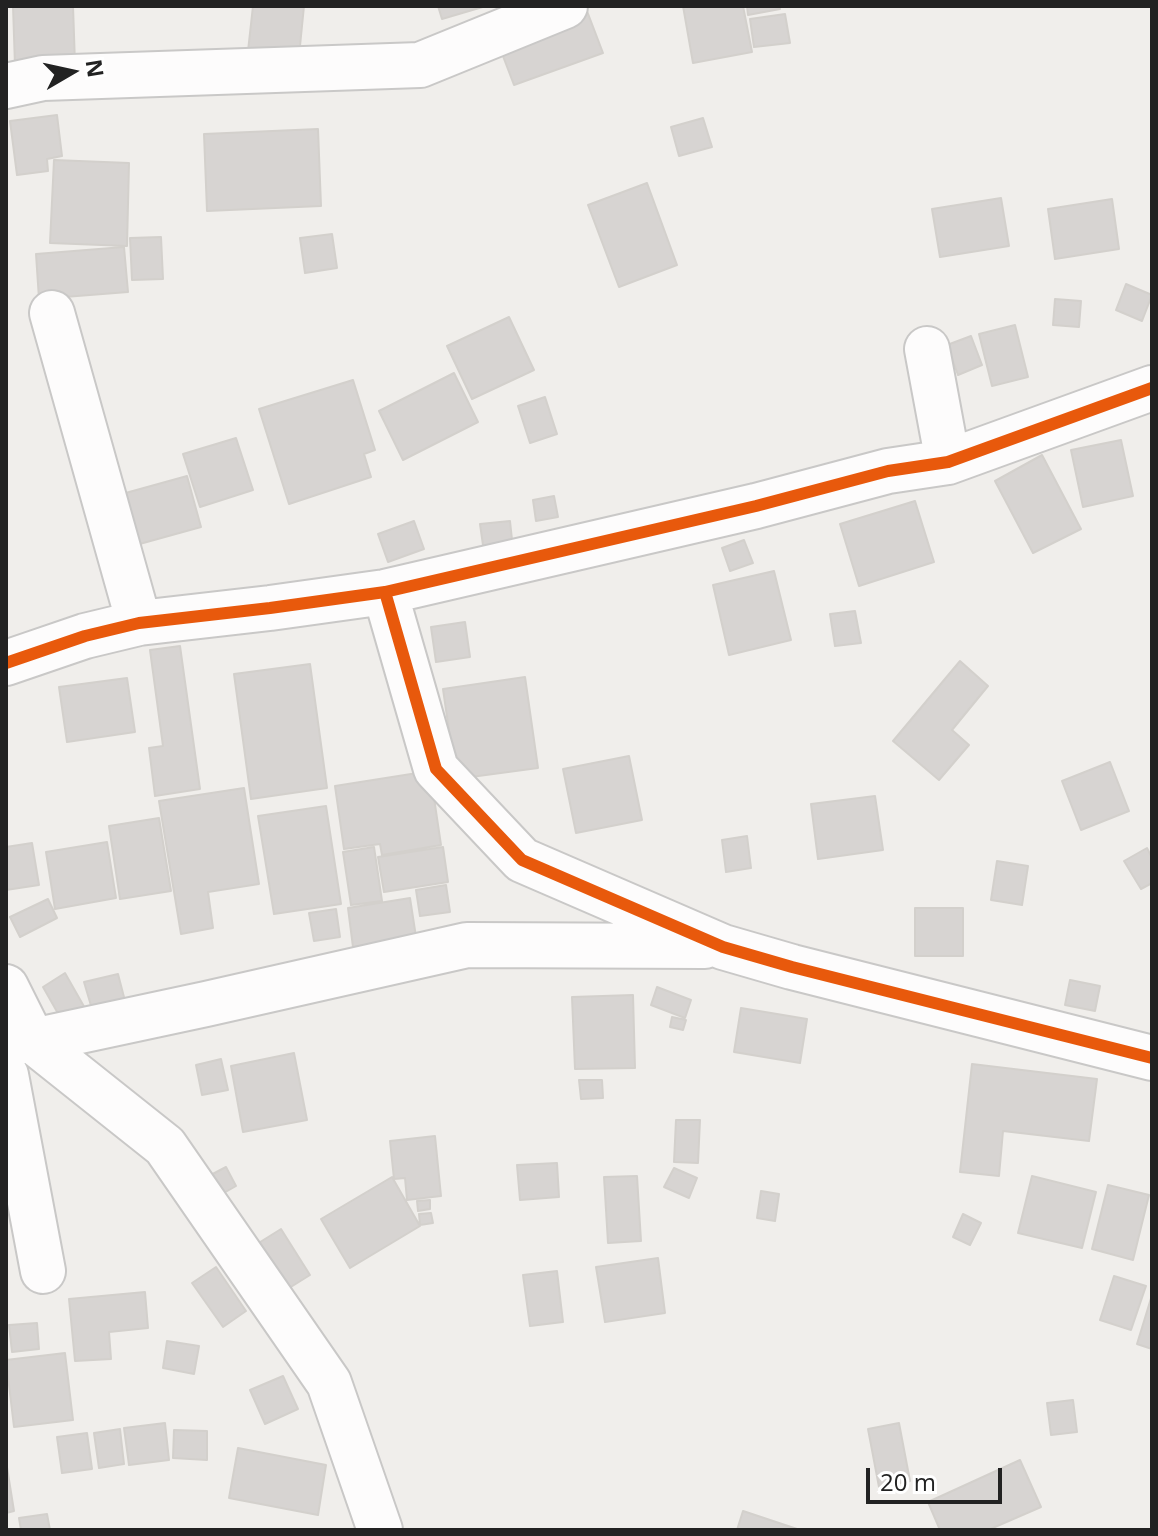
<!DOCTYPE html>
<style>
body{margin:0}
#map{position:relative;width:1158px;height:1536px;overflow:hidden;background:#f0eeeb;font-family:"Open Sans",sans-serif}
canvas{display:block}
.frame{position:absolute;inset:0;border:8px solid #222;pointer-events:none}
.north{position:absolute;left:32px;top:32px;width:80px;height:80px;-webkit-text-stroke:6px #fff;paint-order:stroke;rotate:81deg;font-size:22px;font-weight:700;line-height:32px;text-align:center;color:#222}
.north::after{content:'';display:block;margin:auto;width:28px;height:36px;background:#222;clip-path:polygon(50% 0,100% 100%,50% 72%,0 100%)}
.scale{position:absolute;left:866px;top:1468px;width:136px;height:36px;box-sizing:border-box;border:4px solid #222;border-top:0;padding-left:10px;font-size:24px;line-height:28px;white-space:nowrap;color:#222;-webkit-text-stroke:6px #fff;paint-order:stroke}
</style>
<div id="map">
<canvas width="1158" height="1536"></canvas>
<div class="frame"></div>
<div class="north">N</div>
<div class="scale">20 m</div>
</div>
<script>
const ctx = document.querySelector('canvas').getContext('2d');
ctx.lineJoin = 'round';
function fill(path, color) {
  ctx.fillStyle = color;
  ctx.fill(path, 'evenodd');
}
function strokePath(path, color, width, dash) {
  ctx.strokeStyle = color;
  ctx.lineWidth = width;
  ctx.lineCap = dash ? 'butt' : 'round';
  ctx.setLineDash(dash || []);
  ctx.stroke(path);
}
const building = new Path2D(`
 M13 6H73L75 64 15 66Z
 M253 6H304L299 56 248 51Z
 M438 6H486L442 19Z
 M683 6H743L752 52 693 63Z
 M747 6H779L780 9 748 15Z
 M587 11 603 53 514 85 498 43Z
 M785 14 790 43 754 47 750 19Z
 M57 115 62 156 47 159 48 171 17 175 10 121Z
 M703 118 712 147 679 156 671 127Z
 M318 129 321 206 207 211 204 134Z
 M54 160 129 163 127 246 50 243Z
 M647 183 677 265 619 287 588 205Z
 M1001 198 1009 246 940 257 932 209Z
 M1112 199 1119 249 1055 259 1048 209Z
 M332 234 337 268 305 273 300 238Z
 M161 237 163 279 132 280 130 238Z
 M124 247 128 292 39 299 36 254Z
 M1126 284 1152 295 1142 321 1116 310Z
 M1055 299 1081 301 1079 327 1053 325Z
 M509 317 534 370 472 399 447 346Z
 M1015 325 1028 377 992 386 979 334Z
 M971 336 982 365 958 375 947 345Z
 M454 373 478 422 403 460 379 411Z
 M353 380 375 450 364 454 371 477 289 504 259 409Z
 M545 397 557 434 530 443 518 406Z
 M236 438 253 490 200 507 183 454Z
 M1121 440 1133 496 1083 507 1071 450Z
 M1042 455 1081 529 1033 553 995 481Z
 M187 476 201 527 136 545 122 494Z
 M554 496 558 517 536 521 533 500Z
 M915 501 934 562 859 586 840 524Z
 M414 521 424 549 388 562 378 534Z
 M510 521 513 549 484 552 480 524Z
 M744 540 753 563 730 571 722 548Z
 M774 571 791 640 729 655 713 585Z
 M855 611 861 643 835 646 830 614Z
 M465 622 470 657 436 662 431 627Z
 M180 646 200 789 155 796 149 748 163 746 150 650Z
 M960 661 988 686 952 730 969 745 939 780 893 741Z
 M310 664 327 788 251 799 234 674Z
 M525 677 538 768 456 779 443 689Z
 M127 678 135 732 67 742 59 687Z
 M629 756 642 820 576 833 563 769Z
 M1110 762 1129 811 1081 830 1062 781Z
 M430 771 441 845 382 855 380 844 344 849 335 786Z
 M244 788 259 884 208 892 213 928 181 934 159 801Z
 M875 796 883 850 818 859 811 804Z
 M326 806 341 904 274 914 258 816Z
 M159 818 171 891 120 899 109 826Z
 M747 836 751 868 726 872 722 840Z
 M107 842 116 898 55 909 46 852Z
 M32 843 39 885 6 890V847Z
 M374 847 382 901 351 905 343 852Z
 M443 847 448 882 384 892 378 857Z
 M1147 848 1152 858V883L1141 889 1124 861Z
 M997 861 1028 866 1022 905 991 900Z
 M446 885 450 912 420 916 416 890Z
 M410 898 416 937 353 947 348 908Z
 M48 899 57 918 20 937 10 917Z
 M915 908H963V956H915Z
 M336 909 340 937 314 941 309 913Z
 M65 973 86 1010 64 1024 43 987Z
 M118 974 125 1001 92 1009 84 982Z
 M1070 980 1100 986 1095 1011 1065 1005Z
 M657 987 691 1000 685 1018 651 1005Z
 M633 995 635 1068 575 1069 572 997Z
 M741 1008 807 1019 800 1063 734 1052Z
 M672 1017 686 1020 683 1030 670 1027Z
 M294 1053 307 1120 243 1132 231 1066Z
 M221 1059 228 1090 202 1095 196 1065Z
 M972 1064 1097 1079 1089 1141 1003 1131 999 1176 960 1172Z
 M579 1080H602L603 1098 581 1099Z
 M676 1120H700L698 1163 674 1162Z
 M435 1136 441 1196 407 1200 405 1178 394 1179 390 1141Z
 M557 1163 559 1197 520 1200 517 1165Z
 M226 1167 236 1186 215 1198 205 1178Z
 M674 1168 697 1178 689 1198 664 1187Z
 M637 1176 641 1241 608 1243 604 1177Z
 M1032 1176 1096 1192 1082 1248 1018 1233Z
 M392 1177 420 1226 350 1268 321 1219Z
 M1108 1185 1149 1195 1133 1260 1092 1249Z
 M761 1191 779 1194 775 1221 757 1218Z
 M430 1200V1209L418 1211 417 1201Z
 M431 1213 433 1223 420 1225 419 1214Z
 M963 1214 981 1223 970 1245 953 1237Z
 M281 1229 310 1275 286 1290 257 1244Z
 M658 1258 665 1313 605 1322 596 1267Z
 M216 1267 246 1311 223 1327 192 1283Z
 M557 1271 563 1322 530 1326 523 1275Z
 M1114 1276 1146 1286 1131 1330 1100 1320Z
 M145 1292 148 1328 109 1332 111 1359 75 1361 69 1299Z
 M1152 1295V1349L1137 1344Z
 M37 1323 39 1349 12 1352 9 1325Z
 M167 1341 199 1346 194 1374 163 1368Z
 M65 1353 73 1420 14 1427 6 1360Z
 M283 1376 298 1409 265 1424 250 1390Z
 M1073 1400 1077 1432 1051 1435 1047 1403Z
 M165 1423 169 1460 129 1465 124 1428Z
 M899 1423 910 1481 879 1487 868 1429Z
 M120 1429 124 1464 99 1468 94 1433Z
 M174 1430 207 1431V1460L173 1458Z
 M87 1433 92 1469 62 1473 57 1437Z
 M238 1448 326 1465 318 1515 229 1498Z
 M1020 1460 1041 1507 988 1530H940L928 1502Z
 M6 1461 14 1511 6 1513Z
 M743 1511 800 1530H737Z
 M47 1514 50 1530H21L19 1518Z`);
fill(building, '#d7d4d2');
strokePath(building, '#d3d0cc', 2);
const minor = new Path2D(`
 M6 86 43 78 420 65 565 6
 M52 313 139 623
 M927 349 948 462
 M385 592 436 769 522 860 723 947 792 967 1152 1058
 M6 663 85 636 139 623 270 608 385 592 756 506 888 471 948 462 1152 388
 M6 1041H33L206 1004 467 945 705 946
 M6 1075 43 1271`);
const tertiary = new Path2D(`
 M6 987 33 1041 165 1146 329 1383 380 1530`);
strokePath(minor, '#c9c8c7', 48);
strokePath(tertiary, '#c9c8c7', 48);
strokePath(minor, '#fdfcfc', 44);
strokePath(tertiary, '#fdfcfc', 44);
strokePath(new Path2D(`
 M385 592 436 769 522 860 723 947 792 967 1152 1058
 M6 663 85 636 139 623 270 608 385 592 756 506 888 471 948 462 1152 388`), '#e8590c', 12);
</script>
